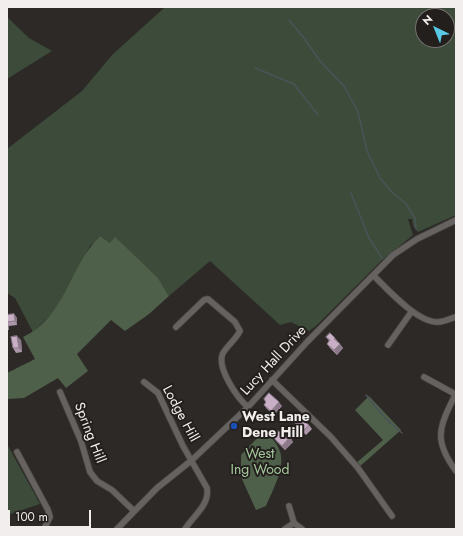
<!DOCTYPE html>
<style>
body{margin:0}
#map{position:relative;width:463px;height:536px;overflow:hidden;background:#2c2927;font-family:Jost,sans-serif}
canvas{display:block}
.frame{position:absolute;inset:0;border:8px solid #f1eeed;pointer-events:none}
.north{position:absolute;left:415px;top:8px;width:40px;height:40px;box-sizing:border-box;background:#231f1d;border:1px solid #757270;border-radius:50%;rotate:317deg;font-size:11px;font-weight:700;line-height:16px;text-align:center;color:#f1eeed}
.north::after{content:'';display:block;margin:auto;width:14px;height:18px;background:#59c8e5;clip-path:polygon(50% 0,100% 100%,50% 72%,0 100%)}
.scale{position:absolute;left:8px;top:510px;width:83px;height:18px;box-sizing:border-box;border:2px solid #f1eeed;border-top:0;padding-left:5px;font-size:12px;line-height:14px;white-space:nowrap;color:#f1eeed;-webkit-text-stroke:3px #231f1d;paint-order:stroke}
</style>
<div id="map">
<canvas width="463" height="536"></canvas>
<div class="frame"></div>
<div class="north">N</div>
<div class="scale">100 m</div>
</div>
<script>
const ctx = document.querySelector('canvas').getContext('2d');
ctx.lineJoin = 'round';
function fill(path, color) {
  ctx.fillStyle = color;
  ctx.fill(path, 'evenodd');
}
function strokePath(path, color, width, dash) {
  ctx.strokeStyle = color;
  ctx.lineWidth = width;
  ctx.lineCap = dash ? 'butt' : 'round';
  ctx.setLineDash(dash || []);
  ctx.stroke(path);
}
function label(font, color, halo, rows, align = 'center') {
  ctx.font = font + ' Jost,sans-serif';
  ctx.lineWidth = 4;
  ctx.setLineDash([]);
  ctx.textBaseline = 'middle';
  ctx.strokeStyle = halo;
  ctx.fillStyle = color;
  for (const [text, x, y, turn = 0] of rows) {
    ctx.save();
    ctx.translate(x, y);
    ctx.rotate((+turn || 0) * Math.PI / 180);
    ctx.textAlign = isNaN(turn) ? turn : align;
    if (halo) ctx.strokeText(text, 0, 0);
    ctx.fillText(text, 0, 0);
    ctx.restore();
  }
}
fill(new Path2D(`
 M165 7H456V215L418 232 413 226 412 219H408L413 235 380 262 317 325 309 331 291 322 280 325 210 261 169 296 158 278 100 236 90 246 54 312 33 332 15 298 7 293V149L82 91 112 55ZM423 16H447V40H423Z
 M7 17 29 38 52 51 7 79Z
 M7 444 40 504 7 515Z`), '#3d4b3a');
fill(new Path2D(`
 M100 236 110 243 115 237 158 278 169 296 149 314 125 331 111 320 77 354 88 371 66 388 58 378 24 398 7 399V373L35 359 23 337C65 318 69 266 100 236Z
 M369 396 401 430 358 468 355 464 383 440 355 410Z
 M261 434H268C272 438 277 444 279 449 287 466 272 491 266 506L256 510 241 477V455Z`), '#4f604a');
strokePath(new Path2D(`
 M289 20 304 38 320 61 344 86 358 112 367 151 380 178 391 191 406 204 415 218 416 229
 M255 68 294 84 318 115
 M351 193 369 238 382 258
 M366 395 385 418 402 433`), '#485458', 1.5);
const minor = new Path2D(`
 M374 276C388 290 418 323 438 322 444 322 451 318 456 317
 M176 327 204 300 208 299 235 322 240 331C236 339 228 345 223 353 216 367 237 398 248 407
 M388 345 412 311
 M424 377 455 394
 M272 380 331 437 358 468 392 516
 M144 382 158 393 183 446 207 488C210 505 193 516 185 529
 M60 392 81 441 90 472 97 481 112 490 134 511
 M456 393C440 426 432 439 456 471
 M17 452 48 510 50 517 44 529
 M289 506 294 523
 M117 529 157 488 192 460 248 407 307 342 393 255 417 239 456 220
 M285 529 294 523 302 529`);
strokePath(minor, '#4a4745', 7);
strokePath(minor, '#666260', 5.5);
fill(new Path2D(`
 M14 314 17 318V325L9 326V330H7V315Z
 M326 337 335 338 343 348 337 355 330 348 327 344 329 341Z
 M21 340 22 352 16 353 13 348Z
 M264 399 282 406 274 415 267 409 264 405 266 403Z
 M295 423 309 425 312 429 306 435 298 428Z
 M284 436 290 437 293 442 285 450 276 441 273 437Z`), '#ac96a9');
fill(new Path2D(`
 M14 314 17 318V325L15 321Z
 M7 323 9 326V330L7 326Z
 M17 336 21 340 22 352 19 348Z
 M340 344 343 348 337 355 334 350Z
 M279 402 282 406 274 415 271 411Z
 M290 437 293 442 285 450 282 446Z`), '#8c7a8a');
const building = new Path2D(`
 M14 314 15 321 7 322V315Z
 M330 333 335 338 334 339 340 344 334 350 327 344 330 340 326 337Z
 M17 336 19 348H13L11 337Z
 M269 393 279 402 271 411 264 405 266 402 264 399Z
 M299 419 309 425 303 431 295 423Z
 M279 431 284 436 287 434 290 437 282 446 273 437Z`);
fill(building, '#c8afc5');
strokePath(building, '#8c7a8a', 1);
for (const [x, y, r, color] of [
 [234,426,4,"#1a4fb4"]
]) {
  const dot = new Path2D();
  dot.arc(x, y, r, 0, 2 * Math.PI);
  ctx.fillStyle = color;
  ctx.fill(dot);
  strokePath(dot, '#231f1d', 1.5);
}
label('14px', '#f1eeed', '#231f1d', [
 ["Lucy Hall Drive",274,361,-47],
 ["Lodge Hill",180,414,62],
 ["Spring Hill",89,433,69]
]);
label('bold 14px', '#f1eeed', '#231f1d', [
 ["West Lane",242,418],
 ["Dene Hill",242,434]
], 'left');
label('14px', '#a7c99d', '#231f1d', [
 ["West",260,455],
 ["Ing Wood",260,471]
]);
</script>
